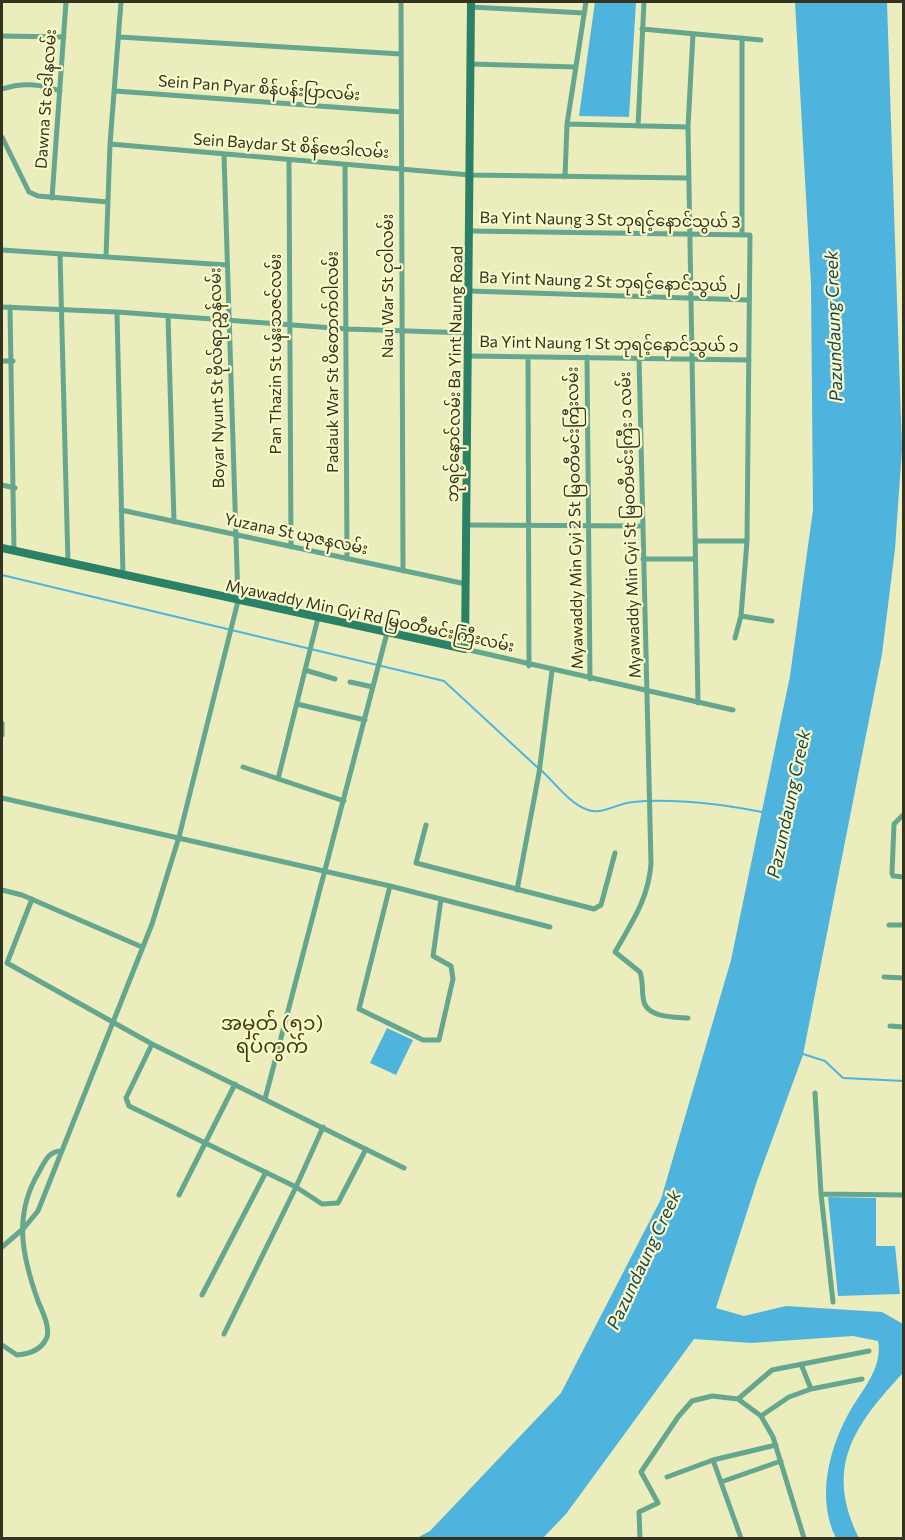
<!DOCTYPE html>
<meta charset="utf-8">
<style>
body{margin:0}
#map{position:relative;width:905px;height:1540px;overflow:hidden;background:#ecedbc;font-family:Commissioner,sans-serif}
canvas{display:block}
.frame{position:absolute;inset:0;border:3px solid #333320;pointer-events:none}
</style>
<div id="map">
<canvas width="905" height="1540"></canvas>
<div class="frame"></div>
</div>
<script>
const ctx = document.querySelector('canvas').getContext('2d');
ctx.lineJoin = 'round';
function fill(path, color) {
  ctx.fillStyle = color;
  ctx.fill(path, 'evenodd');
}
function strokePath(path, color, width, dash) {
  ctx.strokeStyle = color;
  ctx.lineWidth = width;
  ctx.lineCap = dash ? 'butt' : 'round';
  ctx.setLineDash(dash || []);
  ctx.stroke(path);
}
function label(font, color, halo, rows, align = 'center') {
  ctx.font = font + ' Commissioner,"Noto Sans Myanmar",sans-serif';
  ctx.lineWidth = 4.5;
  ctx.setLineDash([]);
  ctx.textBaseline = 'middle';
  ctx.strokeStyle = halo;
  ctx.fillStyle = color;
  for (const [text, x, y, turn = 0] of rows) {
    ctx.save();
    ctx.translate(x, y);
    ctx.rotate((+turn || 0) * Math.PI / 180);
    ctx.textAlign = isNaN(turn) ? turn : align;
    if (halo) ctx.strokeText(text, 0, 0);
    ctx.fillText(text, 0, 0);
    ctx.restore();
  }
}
fill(new Path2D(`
 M595 2H636L629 117 579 116Z
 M795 2H887L902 449 895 549 882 654 803 1055 757 1181 716 1308 744 1316 786 1306 882 1312 903 1324V1369L902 1374C854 1426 824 1467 859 1538H836C816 1498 829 1448 850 1411 863 1389 883 1367 878 1341L853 1336 751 1343 694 1339 566 1514 543 1538H417L430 1531 561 1393 661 1199 731 960 790 676 813 510 811 285Z
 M387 1028 413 1040 396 1075 370 1063Z
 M828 1197 876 1198V1246H895L900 1294 838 1296Z`), '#4fb4dd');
strokePath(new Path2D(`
 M2 575 444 681 537 767
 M542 771C555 783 570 804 588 810 602 815 618 803 633 802 676 798 720 804 762 812
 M803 1054 825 1061 843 1078 904 1081`), '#4fb4dd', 2);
strokePath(new Path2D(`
 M401 2 403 571
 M471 7 584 13
 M642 29 761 40
 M693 34 688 127 698 703
 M2 36 64 37
 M119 37 401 54
 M742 38V235
 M470 64 576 67
 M2 89C23 82 39 84 60 91
 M115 91 401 112
 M567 124 688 127
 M638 126 644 2
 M2 137 29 192 38 196 108 202
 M110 144 470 175 688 178
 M289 161 291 547
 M345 165 347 559
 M565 177 567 124 586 2
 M52 198 66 2
 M469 231 750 235 747 541H695
 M2 250 227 265
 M60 254 68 564
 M106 257 110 144 121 2
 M469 291 749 300
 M2 307 117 312 347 329 469 333
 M10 307 14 551
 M117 312 123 576
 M168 316 174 522
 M469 356 749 360
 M528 357 529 666
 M587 357 590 679
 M639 358 651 864C648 900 632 922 615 952L640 972C643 981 642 989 643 997 644 1018 672 1017 688 1018
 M2 361H13
 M2 485 15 488
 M121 510 466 584
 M467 525 642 526
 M643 559H695
 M741 616 772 621
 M735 638 741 616 747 541
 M465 649 733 710
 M305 670 335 679
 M350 682 373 687
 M297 704 365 720
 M2 723V735
 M243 767 344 801
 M278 779 318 618
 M2 798 390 886
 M904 814 894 824 892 873 893 876 904 877
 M426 825 416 863 594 909 601 905 615 853
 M2 890 22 895 142 947
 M517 890 539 773 552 671
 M32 899 7 963 152 1044 404 1168
 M441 899 433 956 451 966 453 979 439 1040H423L359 1009 390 886 550 927
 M889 925H904
 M884 977 904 978
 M890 1026 904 1027
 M152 1044 126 1098 129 1106 296 1187 323 1127
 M815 1093 821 1194 833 1302
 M265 1099 387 633
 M821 1194 904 1195
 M179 1195 235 1084
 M2 1247 24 1228 38 1211 152 924 179 837 238 601 224 155
 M202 1295 266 1172
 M224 1334 296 1187 322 1204 338 1203 366 1149
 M2 1345 17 1355C29 1354 42 1350 47 1337 50 1326 42 1311 38 1301 22 1256 13 1215 39 1172 44 1162 49 1151 61 1151
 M801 1364 811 1389
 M738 1399 772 1370 869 1351
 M761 1416 789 1397 811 1389 862 1379
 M713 1460 741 1538
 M667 1477 713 1460 776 1445
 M721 1482 781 1461
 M640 1538 639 1512 658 1503 641 1472 678 1417 692 1401 712 1396 738 1399 761 1416 773 1437 804 1538`), '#65a68e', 5);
strokePath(new Path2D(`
 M2 548 465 649 471 2`), '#2a8166', 8);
label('16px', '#333320', '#f9fac9', [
 ["Sein Pan Pyar စိန်ပန်းပြာလမ်း",259,88,4],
 ["Dawna St ဒေါနလမ်း",46,99,-86],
 ["Sein Baydar St စိန်ဗေဒါလမ်း",291,146,4],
 ["Ba Yint Naung 3 St ဘုရင့်နောင်သွယ် 3",610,220,1],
 ["Ba Yint Naung 2 St ဘုရင့်နောင်သွယ် ၂",610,282,2],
 ["Nau War St ငုဝါလမ်း",388,286,-90],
 ["Ba Yint Naung 1 St ဘုရင့်နောင်သွယ် ၁",609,344,1],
 ["Pan Thazin St ပန်းသဇင်လမ်း",276,354,-90],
 ["Padauk War St ပိတောက်ဝါလမ်း",333,362,-90],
 ["ဘုရင့်နောင်လမ်း Ba Yint Naung Road",455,374,-89],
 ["Boyar Nyunt St ဗိုလ်ရာညွှန်လမ်း",217,378,-91],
 ["Myawaddy Min Gyi 2 St မြဝတီမင်းကြီးလမ်း",575,518,-91],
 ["Myawaddy Min Gyi St မြဝတီမင်းကြီး ၁ လမ်း",630,525,-92],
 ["Yuzana St ယုဇနလမ်း",296,534,12],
 ["Myawaddy Min Gyi Rd မြဝတီမင်းကြီးလမ်း",370,616,12]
]);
label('italic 18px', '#1a4557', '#f9fac9', [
 ["Pazundaung Creek",834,326,-92],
 ["Pazundaung Creek",789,804,-78],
 ["Pazundaung Creek",644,1260,-65]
]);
label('20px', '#3e3d11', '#f9fac9', [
 ["အမှတ် (၅၁)",272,1023],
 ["ရပ်ကွက်",272,1046]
]);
</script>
